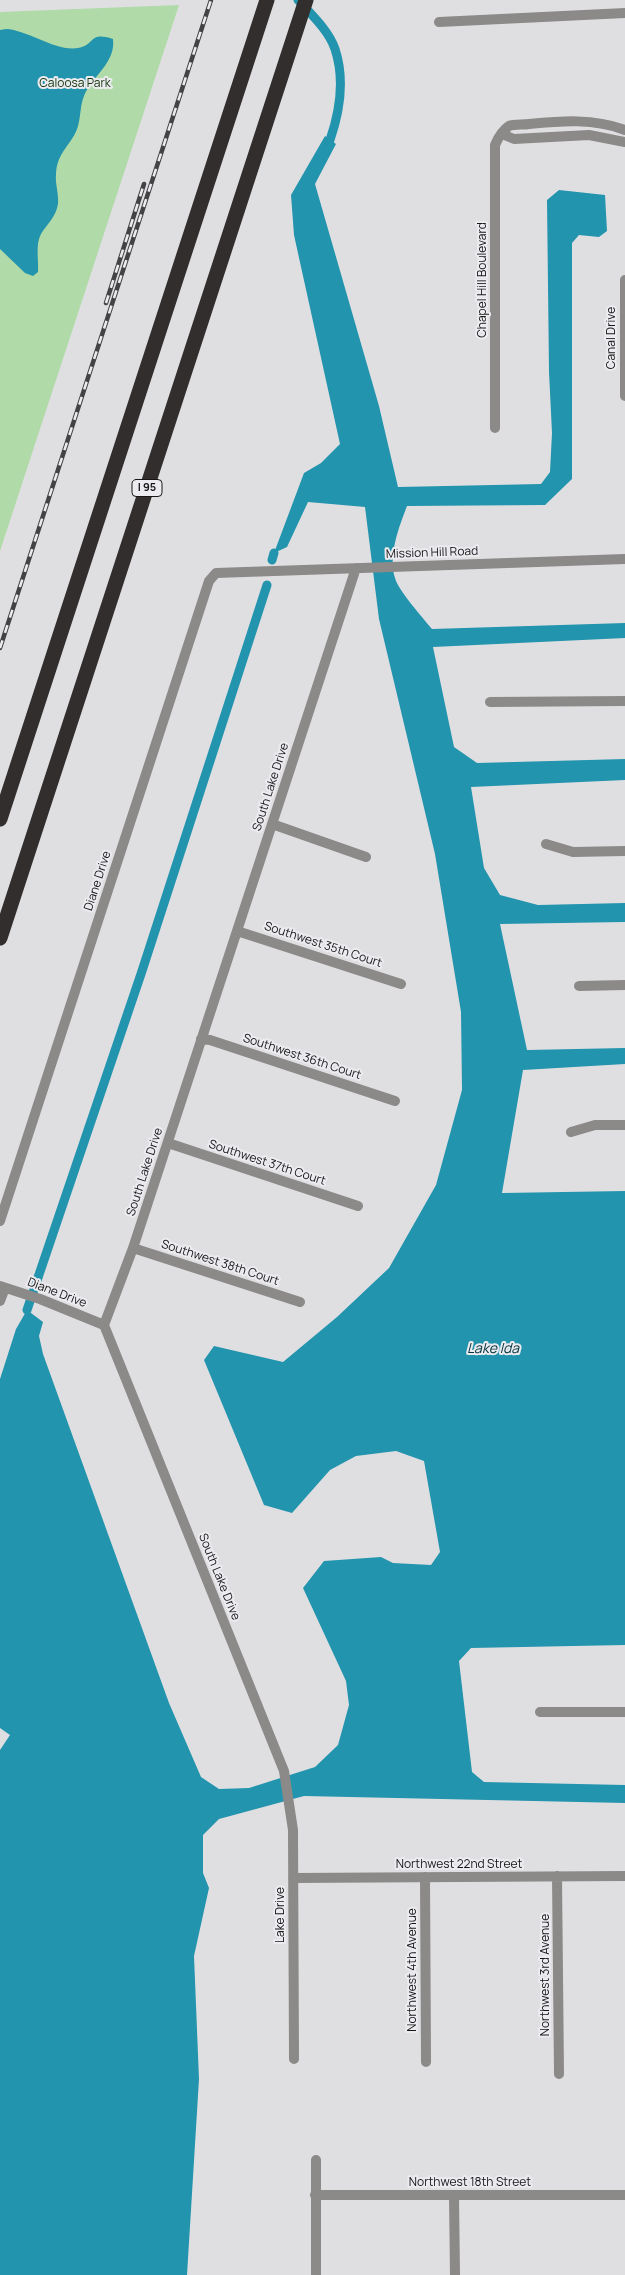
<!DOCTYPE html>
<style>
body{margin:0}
canvas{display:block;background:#dfdfe2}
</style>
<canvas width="625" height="2275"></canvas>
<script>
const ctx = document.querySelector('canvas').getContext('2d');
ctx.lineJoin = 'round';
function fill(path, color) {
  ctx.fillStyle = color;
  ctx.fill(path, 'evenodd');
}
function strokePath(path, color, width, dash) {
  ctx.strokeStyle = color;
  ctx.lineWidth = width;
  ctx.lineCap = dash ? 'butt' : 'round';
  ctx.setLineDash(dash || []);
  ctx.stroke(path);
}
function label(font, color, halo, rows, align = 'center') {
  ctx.font = font + ' Manrope,sans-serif';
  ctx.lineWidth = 4;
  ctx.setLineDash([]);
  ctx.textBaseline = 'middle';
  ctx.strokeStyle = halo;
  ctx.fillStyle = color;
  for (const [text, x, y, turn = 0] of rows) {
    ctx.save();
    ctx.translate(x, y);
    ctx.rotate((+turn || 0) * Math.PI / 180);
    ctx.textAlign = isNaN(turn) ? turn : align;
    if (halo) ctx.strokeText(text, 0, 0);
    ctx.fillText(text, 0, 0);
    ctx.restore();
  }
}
fill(new Path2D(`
 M179 5 0 551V12Z`), '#b0daa8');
fill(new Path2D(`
 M6 29C28 30 56 52 78 48 96 45 88 31 113 39 116 63 92 76 84 96 80 106 81 115 78 126 73 144 57 151 56 174 55 184 59 194 58 204 56 217 47 224 41 234 35 245 39 260 38 272L33 276 25 273 0 249V30Z
 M325 136 336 144 315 184 379 406 398 487 541 484 550 472 552 433 549 372 547 200 559 190 605 195 607 231 599 237 579 235 572 243V479L545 505 407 506C399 527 388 555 395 578 398 590 423 618 432 629L625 623V638L433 647 454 747 477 763 625 759V780L471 787 484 868 500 895 538 905 625 903V922L500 924 527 1050 625 1048V1064L523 1070 502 1193 625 1191V1645L471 1648 459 1661 472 1772 484 1782 625 1785V1803L304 1796 219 1819 203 1835V1873L209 1888 194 1956 199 2079 187 2275H0V1750L10 1735 0 1728V1379L16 1329 27 1310 43 1322 39 1336 43 1354 169 1703 201 1777 219 1789 249 1788 315 1767 338 1745 349 1705 346 1681 303 1588 324 1561 381 1557 393 1563 431 1565 440 1552 424 1461 396 1451 356 1456 330 1470 292 1513 264 1505 204 1360 214 1346 283 1362 337 1317 389 1268 436 1185 462 1090 461 1012 435 854 379 619 365 507 308 502 287 547 274 553 304 473 321 463 340 444 294 235 291 195Z`), '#2394ad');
strokePath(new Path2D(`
 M298 0C311 14 329 31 335 49 345 79 340 111 330 140
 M272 560 274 553
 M27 1310 142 971 267 585`), '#2394ad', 9);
strokePath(new Path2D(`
 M439 22 625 13
 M502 134 514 139 589 135 625 142
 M625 280V396
 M495 428V145C498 138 503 130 509 126 514 124 523 125 529 124 561 121 594 118 625 130
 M490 702 625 701
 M272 824 366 857
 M546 844 573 852 625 851
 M237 931 401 984
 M579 986 625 985
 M201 1039 210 1040 395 1101
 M571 1132 595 1125H625
 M168 1143 358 1206
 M0 1221 209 581 216 573 625 559
 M133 1248 300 1302
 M0 1286 40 1299 104 1325
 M0 1301 5 1288
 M540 1712H625
 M557 1876 559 2074
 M425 1877 426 2062
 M293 1878 625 1876
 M294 2059 293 1830 284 1771 104 1325 133 1248 356 568
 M316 2160V2275
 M315 2195H625
 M454 2195 455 2275`), '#8c8a89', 10);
strokePath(new Path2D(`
 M0 819 267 0
 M0 938 306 0`), '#312e2d', 15);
const rail = new Path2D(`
 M106 303 144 184
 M0 648 211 0`);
strokePath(rail, '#434345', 4.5);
strokePath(rail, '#ececf0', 2.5, [8]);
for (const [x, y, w] of [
 [147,488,30]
]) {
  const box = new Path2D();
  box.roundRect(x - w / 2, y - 8.5, w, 17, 4);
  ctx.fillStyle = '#ececf0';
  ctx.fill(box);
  strokePath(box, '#161617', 1);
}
label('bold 11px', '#161617', null, [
 ["I 95",147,488]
]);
label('12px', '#12350b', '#ececf0', [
 ["Caloosa Park",75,84]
]);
label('12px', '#161617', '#ececf0', [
 ["Chapel Hill Boulevard",483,280,-90],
 ["Canal Drive",612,338,-90],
 ["Mission Hill Road",432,553,-2],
 ["South Lake Drive",271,787,-72],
 ["Diane Drive",98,881,-72],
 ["Southwest 35th Court",323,945,18],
 ["Southwest 36th Court",302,1057,18],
 ["Southwest 37th Court",267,1163,18],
 ["South Lake Drive",145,1172,-72],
 ["Southwest 38th Court",220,1263,18],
 ["Diane Drive",57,1293,21],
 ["South Lake Drive",219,1577,68],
 ["Northwest 22nd Street",459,1865],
 ["Lake Drive",281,1915,-90],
 ["Northwest 4th Avenue",413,1970,-90],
 ["Northwest 3rd Avenue",546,1975,-90],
 ["Northwest 18th Street",470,2183]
]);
label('italic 14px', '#01333e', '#ececf0', [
 ["Lake Ida",493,1349]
]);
</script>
